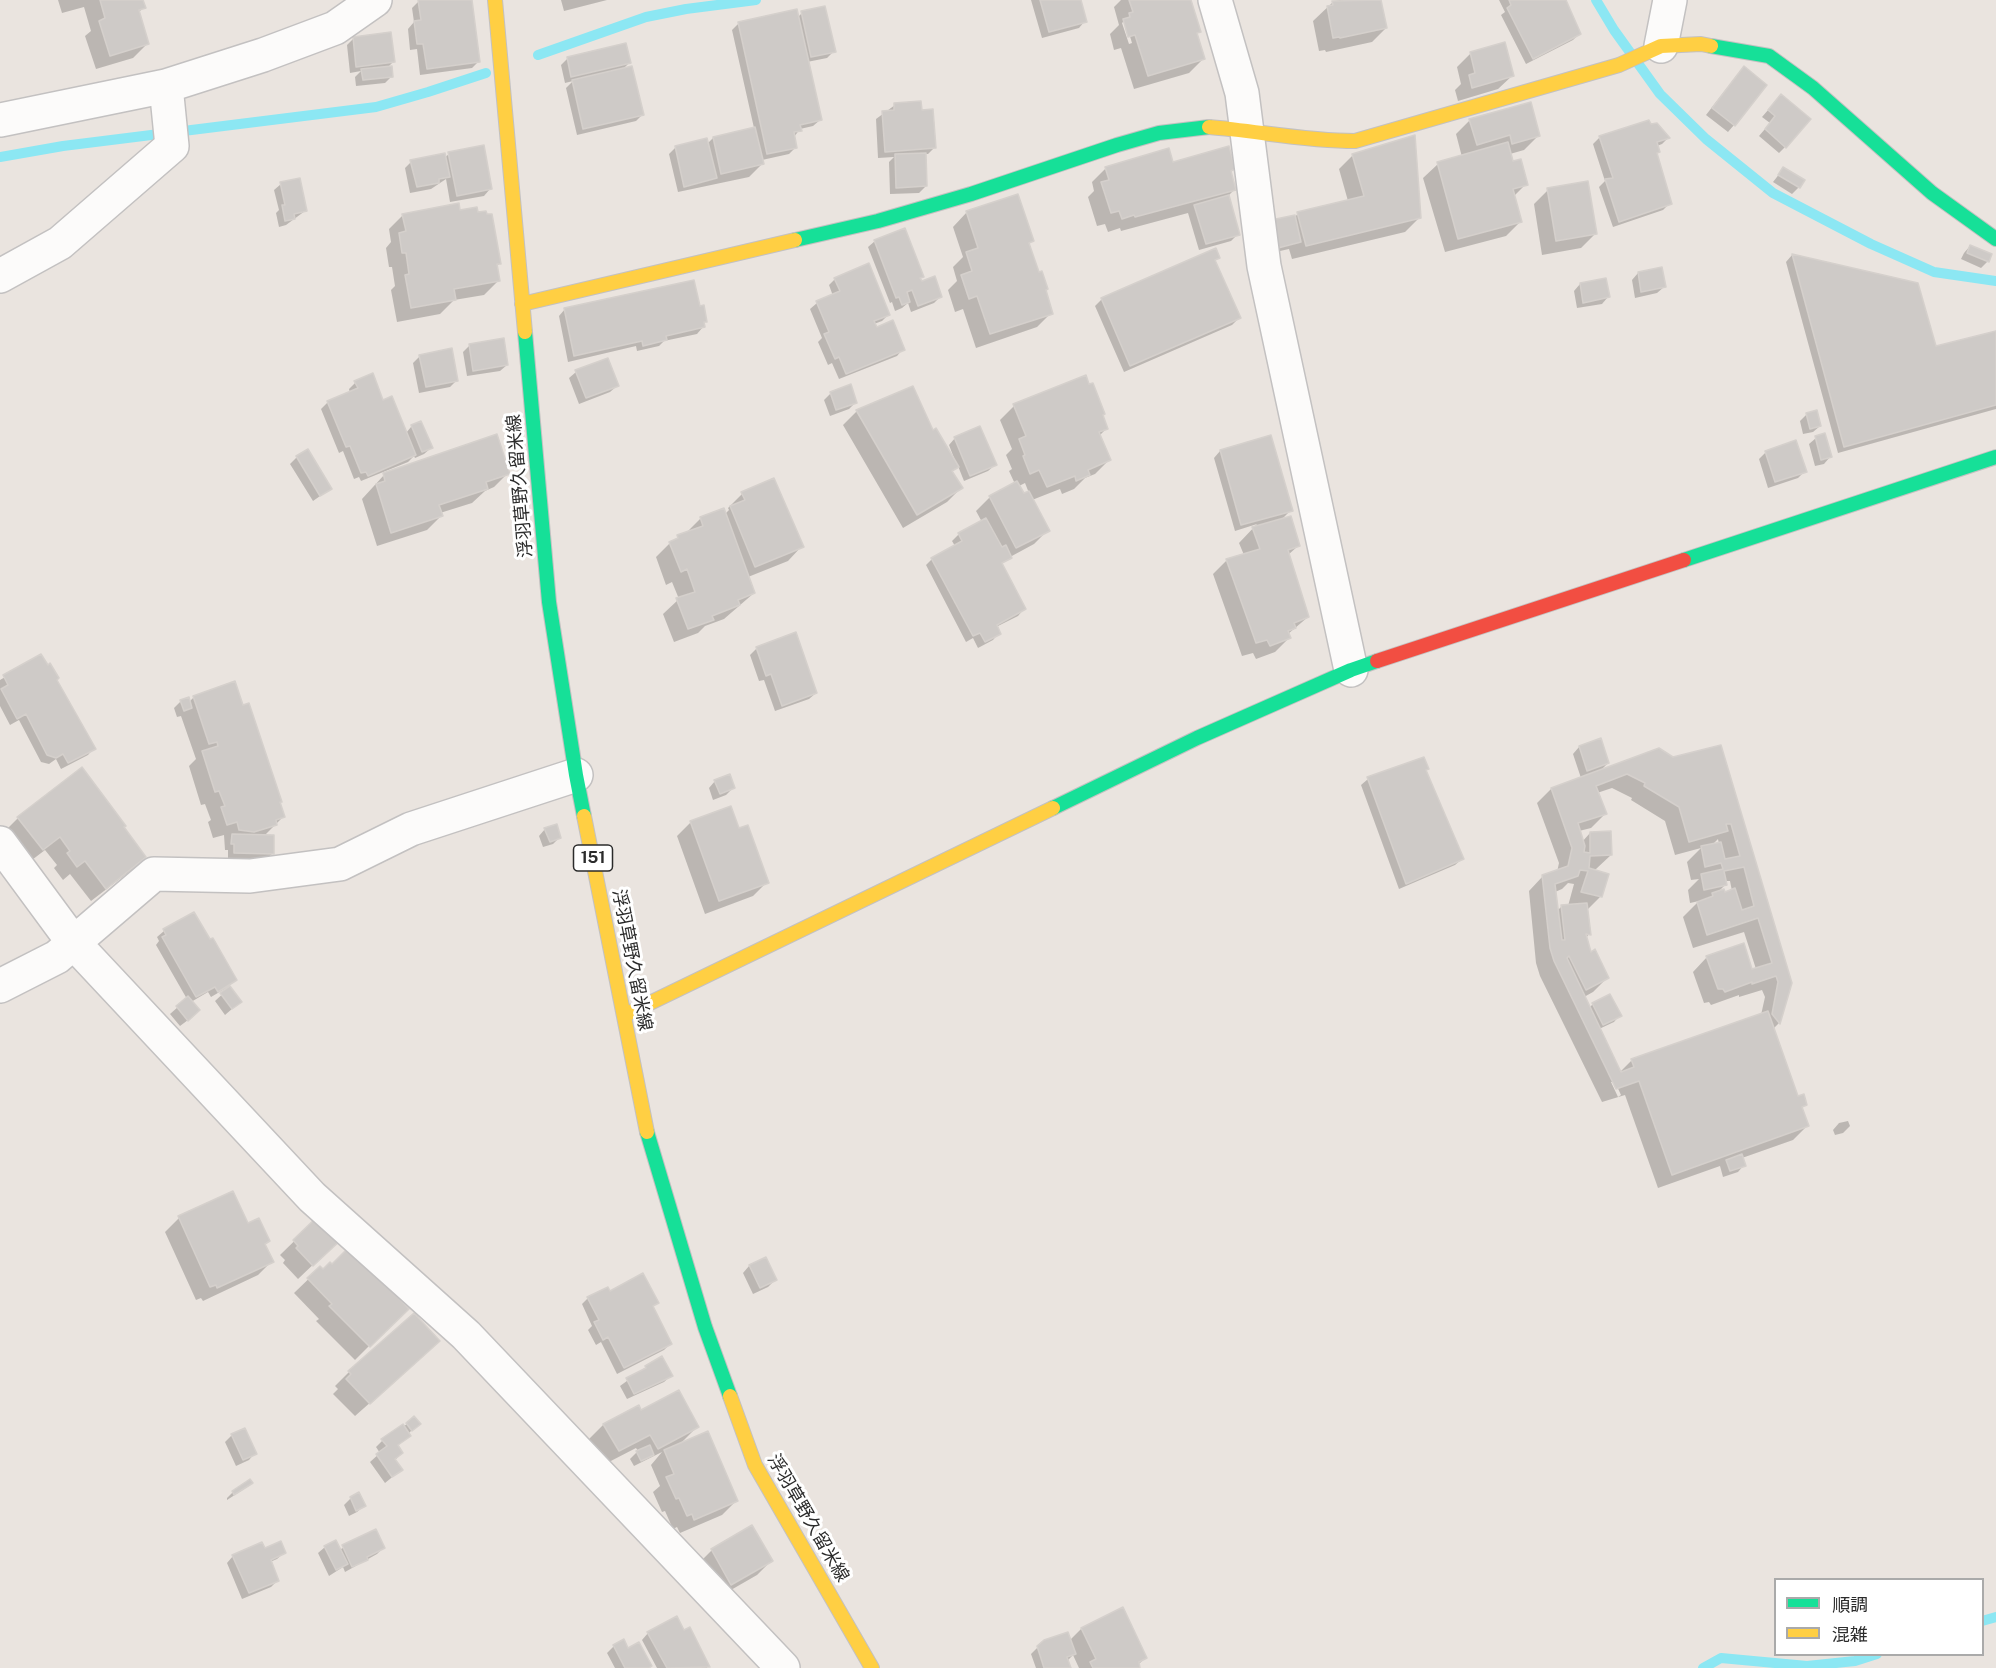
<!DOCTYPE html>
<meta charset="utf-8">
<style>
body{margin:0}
#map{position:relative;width:1996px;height:1668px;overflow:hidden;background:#eae4df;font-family:"Public Sans","Noto Sans JP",sans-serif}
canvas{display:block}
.legend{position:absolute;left:1774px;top:1578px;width:210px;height:78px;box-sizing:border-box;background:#fff;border:2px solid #aaa;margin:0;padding:8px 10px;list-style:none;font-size:18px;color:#2b2b2b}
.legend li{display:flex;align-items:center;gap:12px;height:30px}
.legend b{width:30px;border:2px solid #aaa}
</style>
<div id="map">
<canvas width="1996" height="1668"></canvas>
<ul class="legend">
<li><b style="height:8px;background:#16e098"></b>順調</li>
<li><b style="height:8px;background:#ffcf43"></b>混雑</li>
</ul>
</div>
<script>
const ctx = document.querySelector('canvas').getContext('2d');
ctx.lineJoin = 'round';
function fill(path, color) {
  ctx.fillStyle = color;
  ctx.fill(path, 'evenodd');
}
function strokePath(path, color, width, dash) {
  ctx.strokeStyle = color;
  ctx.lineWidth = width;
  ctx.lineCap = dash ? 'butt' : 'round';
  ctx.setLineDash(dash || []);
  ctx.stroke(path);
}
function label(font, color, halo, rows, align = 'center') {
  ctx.font = font + ' "Public Sans","Noto Sans JP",sans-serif';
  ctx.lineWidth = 6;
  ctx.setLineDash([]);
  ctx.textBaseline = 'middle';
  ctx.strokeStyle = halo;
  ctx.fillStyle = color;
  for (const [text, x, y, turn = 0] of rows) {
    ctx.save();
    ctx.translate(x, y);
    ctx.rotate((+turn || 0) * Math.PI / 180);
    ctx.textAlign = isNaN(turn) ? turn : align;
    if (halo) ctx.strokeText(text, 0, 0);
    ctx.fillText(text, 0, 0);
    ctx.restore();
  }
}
fill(new Path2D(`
 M58 0H142L144 7 138 13 147 44 133 58 96 69 85 36 91 31 84 7 62 13Z
 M427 0H471L478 62 472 68 420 75 417 49 410 50 408 29 414 22 412 8 419 1Z
 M561 0H607L564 11Z
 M1031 0H1079L1085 21 1079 28 1042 38Z
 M1121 0H1190L1199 31 1196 35 1203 59 1189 73 1134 89 1121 48 1114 50 1110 34 1119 25 1114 7ZM1125 20 1132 43 1129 44 1122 23Z
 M1339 0H1380L1386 28 1372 42 1326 52 1325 50 1319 51 1313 21 1333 2Z
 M1499 0H1564L1579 34 1573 40 1526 64 1501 15 1505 12Z
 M802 13 834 51 827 58 807 62 820 120 813 126 800 129 794 137 796 147 789 154 762 160 763 163 749 177 678 192 669 154 675 148 707 144 713 138 754 128 732 30 739 23 798 17Z
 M354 38 393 62 387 68 391 77 385 83 356 86 355 77 361 71 350 73 347 45Z
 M1471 53 1513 75 1498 89 1458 101 1455 90 1461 84 1457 67Z
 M568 58 629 63 622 70 642 115 636 121 577 135 566 88 573 81 565 83 561 65Z
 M1737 75 1734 125 1728 132 1706 115Z
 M1775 102 1785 147 1779 153 1759 136 1770 123 1762 117Z
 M895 105 920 111 934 148 928 154H925L926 186 919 193 890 194 889 162 894 157 878 158 876 119Z
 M1470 120 1538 136 1524 150 1510 154 1512 163 1526 184 1513 197 1520 222 1506 236 1445 252 1423 178 1438 164 1462 157 1456 134Z
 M1600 137 1668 138 1662 144 1657 146 1659 152 1656 154 1670 203 1663 210 1613 227 1599 187 1605 181 1593 144Z
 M449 154 490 189 484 196 450 202 446 179 431 189 410 193 405 168 411 162 444 158Z
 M1353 155 1419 218 1405 232 1292 259 1289 249 1271 253 1298 213 1348 201 1339 169Z
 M1106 168 1234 169 1230 173 1235 189 1228 196 1238 234 1231 241 1199 250 1188 213 1121 231 1120 228 1108 232 1105 224 1097 226 1088 197 1094 191 1092 182Z
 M1784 168 1799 187 1792 194 1773 182Z
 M281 184 305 211 286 225 279 227 276 213 279 210 274 190Z
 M1548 190 1595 234 1581 248 1542 255 1534 204Z
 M459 212 500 263 496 267 498 281 484 295 454 300 440 314 397 322 391 290 395 286 392 267H389L386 248 391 242 389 229 403 215Z
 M967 212 1032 241 1028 245 1051 313 1037 327 976 348 963 309 955 312 948 290 957 281 953 267 963 257 953 227Z
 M875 241 922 276 919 279 941 296 934 303 911 312 908 303 902 308 895 311 892 302 890 303 868 247Z
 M1970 246 1988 261 1981 268 1961 259 1964 253Z
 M1215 250 1218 258 1214 262 1239 318 1232 325 1124 372 1095 306 1101 300Z
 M1792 255 1935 348 1996 332V409L1838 453 1786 262Z
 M1638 273 1664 287 1657 293 1635 298 1632 280Z
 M835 279 888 315 882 321 874 324 876 329 903 349 897 356 839 379 832 363 828 365 818 342 822 338 810 309 817 303 833 296 829 285Z
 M1580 284 1608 297 1602 304 1577 308 1574 291Z
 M698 308 706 321 703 324V327L697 334 664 341 659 346 637 351 636 346 568 362 559 316 565 309Z
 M470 345 507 365 500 371 467 376 463 352Z
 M420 356 457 380 450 387 419 393 413 363Z
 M576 372 617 386 610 392 579 404 569 378Z
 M355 383 382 402 406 433 411 427 421 423 431 448 424 454 415 458 414 456 408 462 361 481 359 477 354 479 343 451 339 453 321 409 328 402 350 393 349 389Z
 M912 388 932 432 952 459 954 458 949 445 955 438 995 465 988 471 964 481 958 466 952 472 961 488 947 502 903 528 843 425 857 411Z
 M831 393 856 402 849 409 830 416 824 400Z
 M1014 406 1101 416 1106 429 1099 436 1109 460 1095 474 1085 478 1074 489 1062 494 1060 489 1032 500 1048 530 1034 544 1010 557 1001 565 1024 609 1018 616 996 627 999 633 993 640 978 648 973 638 966 642 926 565 932 559 955 546 952 541 959 534 982 522 976 511 990 497 1015 484 1009 471 1012 469 1006 455 1012 449 1000 420ZM1025 483 1029 493 1023 495 1019 486Z
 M1807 414 1820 426 1813 432 1803 434 1800 421Z
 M1816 438 1830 457 1824 464 1815 466 1809 444Z
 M1220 451 1291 510 1281 520 1298 546 1288 555 1308 617 1288 634 1289 638 1275 652 1256 659 1253 653 1242 656 1213 574 1227 560 1244 555 1239 543 1257 524 1235 531 1214 458Z
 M1766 452 1805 471 1798 478 1768 488 1759 459Z
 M297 457 330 489 313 501 290 464Z
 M508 473 494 487 485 491 472 503 440 513 441 516 427 530 377 546 362 499 384 475Z
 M742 494 802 546 788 561 748 577 754 593 724 619 705 626 698 633 674 642 663 614 679 599 672 582 666 585 656 557 670 543 686 533 700 519 723 510 725 514 729 510 728 508Z
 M757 648 816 693 809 699 775 711 764 680 759 681 750 655Z
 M41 656 94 748 88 755 61 769 56 759 49 764 41 762 19 720 10 725 0 706V680Z
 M194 697 279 803 283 817 264 836 272 854 265 860H228V850H225L224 835 213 838 208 822 211 820 205 804 201 805 189 766 196 759 181 716 177 717 174 708 181 701 189 702Z
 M1600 740 1608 763 1599 772 1673 759 1720 746 1790 983 1779 1023 1773 1029 1797 1098 1806 1104 1801 1109 1807 1126 1793 1140 1742 1158 1744 1165 1738 1172 1723 1177 1720 1166 1658 1188 1625 1095 1602 1102 1540 976 1536 963 1529 891 1543 876 1557 872 1559 863 1537 803 1551 789 1581 778 1573 754 1579 747ZM1612 788 1632 798 1631 800 1665 821 1675 855 1701 848 1687 862 1691 880 1699 879 1688 890 1690 903 1699 901 1683 917 1693 948 1744 932 1756 969 1751 971 1707 957 1693 972 1704 1003 1709 1002 1711 1005 1739 995V997L1762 990 1765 997 1761 1015 1632 1060 1620 1072 1599 1029 1614 1022 1620 1015 1593 1004 1589 1008 1584 997 1593 992 1607 978 1591 954 1586 938 1589 934 1586 911 1600 897 1607 875 1589 869H1596L1611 855 1590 833 1582 842 1579 831 1591 828 1605 814 1597 793ZM1718 839 1719 844 1711 846ZM1725 881H1730L1732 891 1724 893H1717L1726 884ZM1568 883 1574 884 1568 906 1561 907 1557 911 1555 892 1562 889ZM1611 1082H1615L1621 1095 1618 1097Z
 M1368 779 1462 859 1455 865 1399 889 1361 785Z
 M715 781 733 788 726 795 713 800 709 788Z
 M18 818 122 828 144 857 130 871 91 901 70 874 63 880 54 868 57 865 45 850 28 863 4 832Z
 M691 822 738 830 767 882 753 896 705 914 677 836Z
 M545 829 560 837 553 844 543 847 539 836Z
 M194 914 235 980 229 986 240 1002 225 1015 215 1001 229 988 228 987 211 997 208 992 191 1002 192 1017 180 1026 170 1014 187 999 156 945 159 941 157 937 164 931Z
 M1848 1121 1850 1126 1843 1133 1835 1135 1833 1130 1839 1123Z
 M320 1216 341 1238 298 1279 283 1263 285 1260 280 1255Z
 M179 1218 247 1225 268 1241 264 1245 272 1261 258 1275 203 1301 201 1298 196 1300 165 1232Z
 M749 1266 775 1280 768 1287 753 1294 743 1273Z
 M320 1268 390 1291 407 1308 355 1360 316 1321 319 1319 294 1293Z
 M609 1293 657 1303 652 1308 670 1344 664 1350 617 1374 601 1342 596 1345 588 1330 592 1326 582 1304 588 1298Z
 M424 1355 355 1416 333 1394 338 1389 335 1386 349 1372Z
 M646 1367 671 1376 664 1382 627 1399 620 1386Z
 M638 1407 641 1412 697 1427 680 1444 736 1501 722 1515 680 1533 677 1527 673 1529 665 1511 662 1512 653 1492 660 1486 651 1465 662 1452 634 1466 630 1459 638 1451 636 1448 605 1464 589 1439 603 1425Z
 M407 1424 412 1430 408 1434 410 1436 397 1446 402 1453 395 1460 401 1470 385 1483 370 1462 380 1453 376 1447 382 1441Z
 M244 1430 255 1453 249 1460 236 1466 225 1442 231 1436Z
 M251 1483 244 1489 227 1500V1498L233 1492Z
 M351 1498 364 1506 357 1512 349 1516 344 1505Z
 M751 1527 771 1561 757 1575 717 1598 698 1564 712 1550Z
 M376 1531 383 1548 377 1554 345 1572 343 1567 329 1576 318 1553 325 1547 339 1550Z
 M264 1550 284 1553 277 1559 270 1562 278 1580 271 1587 242 1599 227 1563 233 1556Z
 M1122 1609 1145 1658 1138 1665 1139 1668H1079L1073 1655 1067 1661 1069 1668H1036L1031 1654 1038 1647 1069 1641 1081 1629Z
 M684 1632 708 1666 707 1668H657L642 1640 648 1633Z
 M614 1646 628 1650 648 1668H615L607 1653Z`), '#0003');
strokePath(new Path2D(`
 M1596 0 1614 30 1660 94 1706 139 1773 193 1871 244 1934 272 1996 281
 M538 55 646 17 686 9 756 0
 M0 157 63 146 376 107 428 92 486 73
 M1982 1621 1996 1617
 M1703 1668 1721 1658 1807 1666 1855 1661 1877 1654`), '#8ce7f3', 10);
const building = new Path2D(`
 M100 0H143L146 8 139 10 149 44 110 56 99 21 105 18Z
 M418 0H472L480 62 427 69 423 44H417L414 21 421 20Z
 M1040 0H1081L1087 22 1049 32Z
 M1129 0H1191L1201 32 1197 33 1205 59 1148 76 1135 35 1128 37 1123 19 1130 17 1129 13 1133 12Z
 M1381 0 1387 28 1340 38 1339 37 1333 38 1327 6 1333 5 1332 1Z
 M1509 0H1566L1581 34 1533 59 1507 8 1511 5Z
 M825 6 836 52 811 57 801 11Z
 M797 9 822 120 800 125 802 131 794 132 797 148 767 154 738 22Z
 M391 32 395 62 356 67 353 37Z
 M1505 42 1514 76 1472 88 1469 75 1475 73 1470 52Z
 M626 43 631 63 571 77 567 57Z
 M392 66 393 77 363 80 361 69Z
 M632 66 644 115 583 129 572 80Z
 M1744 66 1767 85 1735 126 1712 108Z
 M1781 94 1811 119 1786 148 1765 129 1775 116 1768 110Z
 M921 101 922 110 933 109 936 148 885 152 882 111 894 110V103Z
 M1531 102 1540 136 1512 144 1510 135 1477 145 1469 119Z
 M1649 120 1651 124 1657 123 1670 138 1657 142 1660 152 1657 153 1672 204 1619 222 1605 179 1613 178 1599 136Z
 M755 127 764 164 721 174 713 137Z
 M1415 135 1421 218 1306 246 1297 212 1364 196 1352 154Z
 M707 138 717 178 684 187 675 146Z
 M1508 142 1513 161 1521 159 1528 185 1513 189 1522 222 1458 239 1437 162Z
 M484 145 492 189 457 196 448 152Z
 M1229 146 1235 169 1231 171 1236 190 1135 217 1134 215 1122 219 1119 211 1111 213 1101 182 1109 180 1105 167 1169 148 1173 162Z
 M445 153 450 177 439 179V183L417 187 410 160Z
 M926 153 927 186 896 188 895 154Z
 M1783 167 1805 180 1800 188 1778 175Z
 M300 178 307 211 294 214 295 219 285 221 282 205H285L280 182Z
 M1588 181 1597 234 1556 241 1547 188Z
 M1018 194 1034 241 1029 243 1039 272 1042 271 1048 289 1046 290 1053 314 990 334 977 296 969 299 961 275 972 271 966 252 978 248 966 211Z
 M1229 195 1240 235 1206 244 1194 205Z
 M459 203 460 210 477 207 478 212 486 211 487 214H492L501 264H497L500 281 454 289 456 300 411 308 405 275 409 274 406 253H402L399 233 406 231 402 214Z
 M1295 215 1301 242 1278 248 1271 220Z
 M905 228 924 277 920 278 922 281 935 276 942 297 918 306 912 290 907 292 910 302 902 305 899 297 896 298 874 240Z
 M1970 245 1992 254 1989 262 1967 253Z
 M1216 248 1220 258 1215 260 1241 318 1130 366 1101 298Z
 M1792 254 1918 283 1936 346 1996 331V405L1844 447Z
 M869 263 890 315 874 321 877 327 893 320 905 350 846 374 839 357 835 359 824 334 829 332 816 301 840 291 834 278Z
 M1662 267 1666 287 1641 292 1638 272Z
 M1606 278 1610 297 1583 303 1580 283Z
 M694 280 700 306 704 305 707 322H704L705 327 666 336 667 340 643 346 642 341 574 356 564 308Z
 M504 338 508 365 473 371 469 344Z
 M452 348 458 381 426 387 419 355Z
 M608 358 619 386 586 398 575 370Z
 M373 373 383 400 392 396 416 455 368 476 366 472 361 473 350 446 346 447 327 401 358 388 354 381Z
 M1086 375 1089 384 1093 383 1105 414 1103 415 1108 429 1099 432 1111 460 1088 470 1090 475 1076 481 1075 476 1047 487 1039 470 1030 474 1023 456 1025 455 1019 439 1026 436 1013 404Z
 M851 384 857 403 836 410 830 392Z
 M913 386 933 430 936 428 959 467 952 471 963 488 917 515 856 410Z
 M1817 410 1821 426 1810 429 1806 413Z
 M421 421 433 448 422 452 411 425Z
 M980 426 997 465 970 476 954 437Z
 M1825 433 1832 457 1821 460 1815 436Z
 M497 434 510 474 486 482 488 489 439 505 443 516 391 533 376 484 385 481 383 473Z
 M1271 435 1293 511 1241 525 1220 450Z
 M1796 440 1807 472 1775 482 1765 451Z
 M308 449 332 489 320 496 296 456Z
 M774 478 804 547 755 567 730 506 745 500 741 492Z
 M1017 481 1024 493 1029 491 1050 531 1016 548 989 496Z
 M724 508 755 593 738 600 740 605 712 616 714 620 688 629 676 598 695 592 687 569 681 572 669 542 678 538 677 535 703 526 700 517Z
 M1291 516 1300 546 1288 550 1309 617 1294 623 1296 628 1288 631 1291 638 1270 646 1267 640 1256 643 1226 559 1260 549 1252 527Z
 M986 518 1002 547 1006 545 1012 558 1002 563 1026 609 997 625 1001 634 985 642 980 633 973 636 931 558 962 541 958 533Z
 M796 632 817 693 782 706 771 674 766 676 756 647Z
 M41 654 48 665 50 663 59 678 57 680 96 749 68 763 63 754 56 758 47 755 26 714 17 719 1 689 8 685 3 675Z
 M235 681 243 705 249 703 282 802H280L285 817 276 820 277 825 254 832 239 830 237 822 227 825 221 807 225 806 219 791 215 792 202 751 218 746 217 742 209 744 193 696Z
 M189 697 192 708 184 711 180 700Z
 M1601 738 1609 763 1587 771 1579 746Z
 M1721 745 1792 983 1780 1024 1772 1014 1778 982 1776 976 1752 984V982L1725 992 1723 989H1718L1706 956 1744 943 1752 969 1772 963 1758 918 1707 935 1697 902 1713 896 1712 893 1724 889 1725 892 1735 888 1742 910 1754 906 1744 867 1724 871 1727 885 1704 890 1701 874 1723 869 1721 863 1705 867 1701 846 1721 842 1725 859 1740 856 1731 824H1726L1728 831 1689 842 1679 807 1644 786 1645 783 1627 774 1596 786 1607 814 1578 823 1585 846 1584 852 1590 853V832L1611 831 1612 855 1590 856 1589 868 1609 874 1602 897 1581 892 1588 871 1580 870 1578 876 1555 884 1562 940H1565L1561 905 1587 903 1591 935 1586 934 1591 952 1595 949 1609 978 1586 990 1569 956 1567 958 1621 1072 1634 1067 1631 1059 1768 1011 1798 1096 1804 1094 1807 1105 1802 1107 1809 1126 1672 1175 1639 1081 1616 1089 1554 961 1550 948 1542 875 1568 866 1572 848 1551 788 1659 748 1673 757Z
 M1424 757 1429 769 1426 770 1464 859 1406 884 1367 777Z
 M82 767 126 826 124 827 146 857 106 889 85 861 77 867 67 853 70 851 60 837 43 850 17 817Z
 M730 774 735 788 720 794 714 780Z
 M731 806 739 828 748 825 769 883 719 901 690 821Z
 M557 824 561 838 550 842 544 828Z
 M232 834 274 835V854L234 853V844H231Z
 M194 912 210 939 213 938 237 980 218 992 215 987 196 997 162 937 166 935 163 929Z
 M230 986 242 1002 232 1009 220 993Z
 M1610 994 1622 1016 1603 1025 1592 1003Z
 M188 996 200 1010 188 1021 176 1006Z
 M1742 1154 1746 1166 1730 1171 1726 1160Z
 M233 1191 248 1223 259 1218 270 1241 265 1244 274 1262 217 1288 216 1285 210 1287 178 1216Z
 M320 1214 343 1238 313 1266 296 1248 298 1246 293 1240Z
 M351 1245 394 1289 392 1291 409 1309 370 1347 329 1306 332 1304 307 1278 320 1266 323 1269 330 1262 332 1264Z
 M766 1257 777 1280 760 1288 749 1265Z
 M643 1273 659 1303 653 1306 672 1344 624 1368 608 1337 603 1340 594 1322 599 1320 587 1297 608 1287 610 1291Z
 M414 1313 440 1341 370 1404 346 1379 351 1374 348 1371Z
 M662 1356 673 1376 634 1394 626 1378 646 1368 645 1366Z
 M679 1390 699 1427 658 1449 650 1435 619 1451 603 1424 639 1405 641 1410Z
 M414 1416 421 1424 412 1431 406 1423Z
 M403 1424 411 1436 398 1445 403 1453 395 1459 403 1470 392 1477 376 1454 387 1446 381 1439Z
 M245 1428 257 1454 243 1460 231 1434Z
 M708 1431 738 1501 694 1520 692 1514 687 1516 679 1498 676 1499 666 1477 674 1474 664 1450Z
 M650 1445 654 1455 641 1461 636 1451Z
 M250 1479 253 1483 234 1495 232 1491Z
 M359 1492 366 1506 356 1511 350 1497Z
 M752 1525 773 1561 731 1585 711 1549Z
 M376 1529 385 1548 367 1557 368 1560 352 1567 342 1545Z
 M336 1540 348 1564 336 1570 324 1546Z
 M281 1541 286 1553 271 1560 279 1581 249 1593 232 1555 262 1542 265 1548Z
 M1123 1607 1147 1658 1139 1662 1140 1668H1093L1090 1662 1096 1659 1081 1628Z
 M677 1616 684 1630 690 1627 710 1667 667 1668 647 1632Z
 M1068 1632 1076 1654 1067 1657 1071 1668H1044L1037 1646 1044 1640Z
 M624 1639 628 1648 639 1642 652 1666 649 1668H625L613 1645Z`);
fill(building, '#cecac7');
strokePath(building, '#d5d0cc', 1.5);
const street = new Path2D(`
 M1215 0 1242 93 1264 266 1351 670
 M1661 46 1670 0
 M0 120 166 86 263 55 335 28 375 0
 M0 276 60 243 172 146 166 86
 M0 843 73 942 312 1197 466 1335 783 1668
 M0 986 57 957 154 874 250 876 340 864 411 829 576 775`);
const fast = new Path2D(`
 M1711 46 1769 56 1813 88 1932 193 1996 239
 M795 240 878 221 971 194 1117 145 1159 133 1209 127
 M525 332 549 602 576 775 584 816
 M1684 560 1996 457
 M1053 808 1197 738 1351 670 1377 661
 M647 1132 705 1327 730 1396`);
const slow = new Path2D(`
 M495 0 525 332
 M1209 127C1258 131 1306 141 1355 141L1619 65 1661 46 1701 44 1711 46
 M522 304 795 240
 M584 816 647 1132
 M625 1015 1053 808
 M730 1396 755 1465 872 1668`);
const jam = new Path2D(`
 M1377 661 1684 560`);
strokePath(street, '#c3c1c1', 36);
strokePath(fast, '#c3c1c1', 16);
strokePath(slow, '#c3c1c1', 16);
strokePath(jam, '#c3c1c1', 16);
strokePath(street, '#fcfbfa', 33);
strokePath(fast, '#16e098', 14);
strokePath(slow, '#ffcf43', 14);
strokePath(jam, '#f24e42', 14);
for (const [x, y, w] of [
 [593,858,39]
]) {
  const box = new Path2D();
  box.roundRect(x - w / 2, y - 13, w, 26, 4.5);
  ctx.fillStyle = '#fff';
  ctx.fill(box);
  strokePath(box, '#2b2b2b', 1.5);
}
label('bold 16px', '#2b2b2b', null, [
 ["151",593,858]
]);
label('18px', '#2b2b2b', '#fff', [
 ["浮羽草野久留米線",520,486,-95],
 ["浮羽草野久留米線",632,960,79],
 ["浮羽草野久留米線",808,1518,60]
]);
</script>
